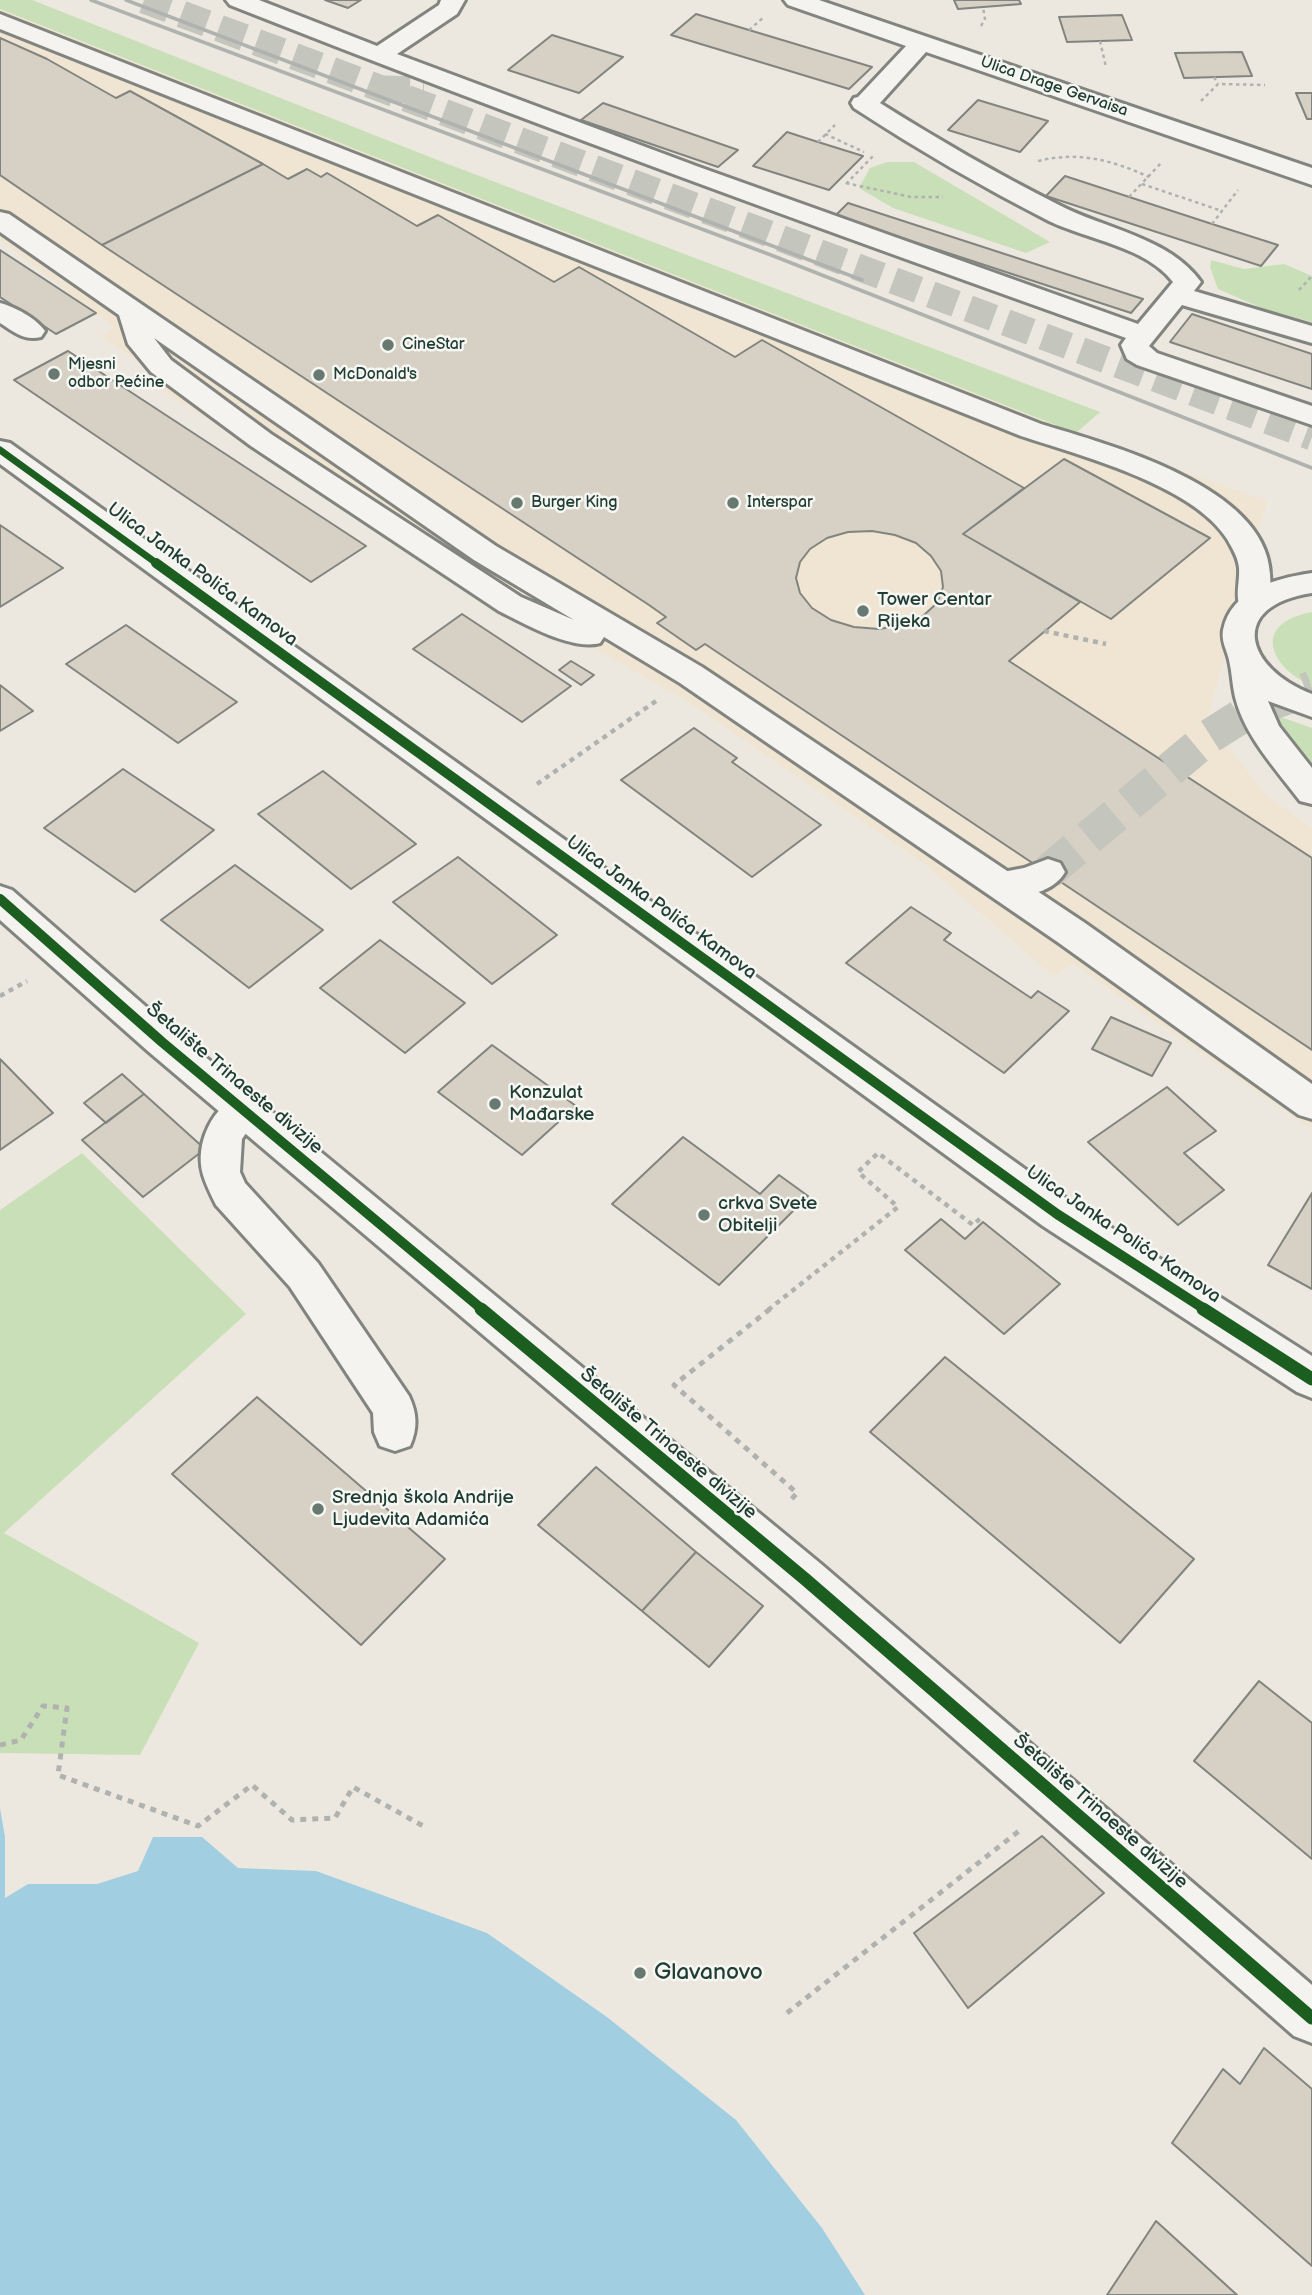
<!DOCTYPE html>
<meta charset="utf-8">
<style>
body{margin:0}
canvas{display:block;background:#ede8df}
</style>
<canvas width="1312" height="2295"></canvas>
<script>
const ctx = document.querySelector('canvas').getContext('2d');
ctx.lineJoin = 'round';
function fill(path, color) {
  ctx.fillStyle = color;
  ctx.fill(path, 'evenodd');
}
function strokePath(path, color, width, dash) {
  ctx.strokeStyle = color;
  ctx.lineWidth = width;
  ctx.lineCap = dash ? 'butt' : 'round';
  ctx.setLineDash(dash || []);
  ctx.stroke(path);
}
function label(font, color, halo, rows, align = 'center') {
  ctx.font = font + ' "Balsamiq Sans",sans-serif';
  ctx.lineWidth = 5;
  ctx.setLineDash([]);
  ctx.textBaseline = 'middle';
  ctx.strokeStyle = halo;
  ctx.fillStyle = color;
  for (const [text, x, y, turn = 0] of rows) {
    ctx.save();
    ctx.translate(x, y);
    ctx.rotate((+turn || 0) * Math.PI / 180);
    ctx.textAlign = isNaN(turn) ? turn : align;
    if (halo) ctx.strokeText(text, 0, 0);
    ctx.fillText(text, 0, 0);
    ctx.restore();
  }
}
fill(new Path2D(`
 M0 9 1076 433 1267 501 1207 720 1266 795 1312 828V1130L1073 964 1053 976 923 863 687 701 399 537 143 379 154 373 101 336 114 327 0 240Z`), '#efe5d2');
fill(new Path2D(`
 M0 0H32L440 161 1100 412 1076 433 0 9Z
 M887 162H914L1050 242 1026 253 893 208 859 188 870 168Z
 M1211 260 1244 269 1284 264 1312 276V322L1264 309 1218 289 1210 267Z
 M1312 612V686C1268 666 1252 623 1312 612Z
 M1272 714 1312 728V774H1311Z
 M82 1153 246 1314 4 1533 199 1643 140 1755 0 1753V1210Z`), '#c8dfb7');
fill(new Path2D(`
 M0 1808 5 1837V1898L28 1884H97L138 1871 153 1837H202L238 1868 316 1871 487 1933 607 2017 736 2120 822 2228 865 2295H0Z`), '#a1cfe1');
const building = new Path2D(`
 M325 0H361L348 8Z
 M954 0H1019L1021 4 958 9Z
 M696 14 749 30 872 67 849 89 671 35Z
 M1122 15 1132 40 1067 42 1059 17Z
 M552 35 623 57 579 93 508 70Z
 M0 38 47 59 116 98 130 91 263 164 102 245 0 175Z
 M1242 52 1252 76 1184 78 1175 53Z
 M1296 93H1312V119H1307Z
 M978 100 1048 121 1020 152 948 130Z
 M603 103 738 150 718 167 581 120Z
 M787 132 818 142 863 156 829 190 753 166Z
 M263 164 288 179 307 169 321 177 327 173 417 226 438 215 554 282 579 267 735 357 762 340 1024 488 963 534 1080 602 1009 661 1312 858V1050L705 644 696 650 657 623 666 617 649 605 102 245Z
 M1065 176 1212 224 1278 245 1261 266 1046 196Z
 M848 203 1143 299 1131 313 835 216Z
 M0 250 96 313 56 334 0 297Z
 M1192 314 1312 354V389L1170 342Z
 M68 351 366 546 311 582 14 380Z
 M1064 459 1210 538 1111 619 963 534Z
 M0 525 63 568 0 607Z
 M872 531 895 535 916 543 931 556 941 571 943 587 937 603 923 616 903 625 879 629 854 627 831 620 812 608 800 593 796 578 800 562 810 549 827 538 848 532Z
 M462 614 571 686 522 722 413 649Z
 M126 625 237 702 178 743 66 664Z
 M571 661 594 675 581 685 559 670Z
 M0 685 33 711 0 731Z
 M694 728 737 758 732 762 821 825 752 877 621 780Z
 M123 769 214 830 135 892 44 828Z
 M323 771 416 844 351 889 258 814Z
 M458 857 557 935 492 984 393 902Z
 M235 865 323 930 249 988 161 920Z
 M911 907 951 933 944 940 1031 998 1038 991 1069 1011 1004 1073 846 963Z
 M380 940 465 1003 405 1053 320 988Z
 M1111 1017 1171 1043 1152 1076 1092 1049Z
 M492 1045 576 1106 522 1155 438 1092Z
 M0 1059 53 1113 0 1150Z
 M122 1074 144 1094 106 1123 84 1103Z
 M1167 1087 1216 1131 1184 1153 1224 1190 1178 1225 1088 1142Z
 M144 1094 205 1149 143 1197 82 1140Z
 M683 1137 760 1194 779 1175 808 1196 719 1285 612 1204Z
 M1312 1193V1289L1268 1265Z
 M941 1219 965 1239 983 1222 1060 1284 1004 1334 905 1250Z
 M945 1357 1194 1559 1120 1643 870 1432Z
 M257 1397 445 1559 361 1645 172 1474Z
 M596 1467 696 1552 642 1611 538 1525Z
 M696 1552 763 1606 709 1667 642 1611Z
 M1259 1681 1312 1723V1859L1194 1761Z
 M1042 1836 1104 1893 968 2008 914 1933Z
 M1264 2048 1312 2089V2266L1172 2143 1223 2069 1240 2084Z
 M1156 2221 1237 2295H1107Z`);
fill(building, '#d7d0c4');
strokePath(building, '#81847f', 2);
strokePath(new Path2D(`
 M383 89 424 90`), '#c4c6bd', 27, [27, 13]);
strokePath(new Path2D(`
 M144 0 1312 437`), '#c4c6bd', 27, [27, 13]);
strokePath(new Path2D(`
 M1048 872 1210 736 1251 710 1312 688`), '#c4c6bd', 35, [35, 18]);
const minor = new Path2D(`
 M226 0H259L377 46 439 5 441 0H465L457 14 397 54 699 167 1138 324 1173 282C1145 246 1088 240 1049 221 982 187 917 149 854 108L851 103 854 98 858 97 906 46 788 5 784 0H819L1312 168V185L926 52 880 103C937 139 996 173 1057 204 1104 229 1169 237 1201 282L1194 291 1312 326V343L1182 305 1149 346 1157 353 1312 406V425L1137 365 1127 359 1121 345 1126 338C826 231 526 122 230 5Z
 M0 14 1041 424C1109 445 1266 486 1270 574 1271 587 1271 600 1264 610L1253 614 1242 610C1234 598 1240 583 1239 568 1238 557 1232 548 1227 539 1193 485 1079 455 1021 436L0 29Z
 M0 212 9 214 496 546 702 667 1085 923 1312 1084V1119L1299 1115 1059 943 680 683 604 637 600 643C572 651 525 624 499 611L251 446 151 372 128 344 119 315 0 232ZM154 338 474 560 574 620 521 597 271 434 171 360Z
 M0 303C15 307 36 318 45 331L41 337C24 341 14 332 0 323Z
 M243 1094 256 1099 262 1110 242 1139 240 1172 245 1183 318 1263 409 1396C417 1413 418 1428 410 1446L395 1451 380 1446 374 1432 373 1413 290 1287 216 1205C211 1195 206 1185 203 1175 194 1144 213 1104 243 1094Z`);
const major = new Path2D(`
 M0 441 10 443 1071 1202 1312 1356V1398L1297 1392 1043 1226 0 464Z
 M1312 573V593C1227 606 1245 668 1312 694V717L1268 701 1279 726 1312 768V804L1300 801C1276 769 1245 737 1235 697 1232 685 1232 672 1229 660 1227 650 1221 642 1223 630 1231 589 1278 578 1312 573Z
 M0 886 12 890 175 1032 821 1564 1312 1985V2043L1294 2036 789 1594 149 1052 0 920Z`);
const highway = new Path2D(`
 M1048 859 1060 863 1065 872C1052 896 1010 901 987 893L981 884 987 875 1024 868Z`);
strokePath(minor, '#81847f', 6);
strokePath(major, '#81847f', 6);
strokePath(highway, '#81847f', 6);
strokePath(new Path2D(`
 M981 26 985 19 983 7
 M749 30 764 17
 M1100 41 1106 67
 M1214 77 1218 84
 M1201 101 1218 84 1265 85
 M825 134 864 152
 M818 142 835 125
 M1038 161C1078 151 1112 160 1149 177
 M846 183 911 197H943
 M846 184 873 156
 M1142 184 1222 211
 M1129 197 1162 162
 M1212 224 1238 190
 M1299 290 1312 276`), '#afb2af', 2.5, [3.5, 3.5]);
strokePath(new Path2D(`
 M1044 631 1106 644
 M537 784 656 701
 M0 996 27 981
 M768 1310 898 1207 858 1172 878 1153 973 1225 983 1216`), '#afb2af', 4.5, [5, 5]);
strokePath(new Path2D(`
 M770 1309 674 1385 797 1493 789 1502
 M0 1745 21 1740 43 1706 67 1708 58 1775 198 1826 252 1785 292 1820 335 1818 353 1787 425 1827
 M787 2013 1019 1831`), '#afb2af', 5, [6, 6]);
fill(minor, '#f4f3f0');
fill(major, '#f4f3f0');
fill(highway, '#f4f3f0');
strokePath(new Path2D(`
 M91 0 771 255 1312 468
 M126 0 862 280`), '#afb2af', 3.5);
strokePath(new Path2D(`
 M0 450 159 565`), '#1b5e20', 7);
strokePath(new Path2D(`
 M156 563 1057 1214 1206 1310
 M0 899 162 1042 483 1310`), '#1b5e20', 10);
strokePath(new Path2D(`
 M481 1309 805 1579 1312 2018
 M1203 1309 1312 1379`), '#1b5e20', 13);
for (const [x, y, r, color] of [
 [388,345,7,"#677970"],
 [54,374,7,"#677970"],
 [319,375,7,"#677970"],
 [517,503,7,"#677970"],
 [733,503,7,"#677970"],
 [863,611,7,"#677970"],
 [495,1104,7,"#677970"],
 [704,1215,7,"#677970"],
 [318,1509,7,"#677970"],
 [640,1973,7,"#677970"]
]) {
  const dot = new Path2D();
  dot.arc(x, y, r, 0, 2 * Math.PI);
  ctx.fillStyle = color;
  ctx.fill(dot);
  strokePath(dot, '#f6f6f2', 2.5);
}
label('16px', '#1f3d34', '#f6f6f2', [
 ["Ulica Drage Gervaisa",1054,87,19]
]);
label('16px', '#1f3d34', '#f6f6f2', [
 ["CineStar",402,345],
 ["Mjesni",68,365],
 ["odbor Pećine",68,383],
 ["McDonald's",333,375],
 ["Burger King",531,503],
 ["Interspar",747,503]
], 'left');
label('19px', '#1f3d34', '#f6f6f2', [
 ["Ulica Janka Polića Kamova",202,575,36],
 ["Ulica Janka Polića Kamova",661,908,36],
 ["Šetalište Trinaeste divizije",234,1079,40],
 ["Ulica Janka Polića Kamova",1123,1235,34],
 ["Šetalište Trinaeste divizije",668,1444,40],
 ["Šetalište Trinaeste divizije",1100,1812,41]
]);
label('19px', '#1f3d34', '#f6f6f2', [
 ["Tower Centar",877,600],
 ["Rijeka",877,622],
 ["Konzulat",509,1093],
 ["Mađarske",509,1115],
 ["crkva Svete",718,1204],
 ["Obitelji",718,1226],
 ["Srednja škola Andrije",332,1498],
 ["Ljudevita Adamića",332,1520]
], 'left');
label('23px', '#1f3d34', '#f6f6f2', [
 ["Glavanovo",654,1973]
], 'left');
</script>
